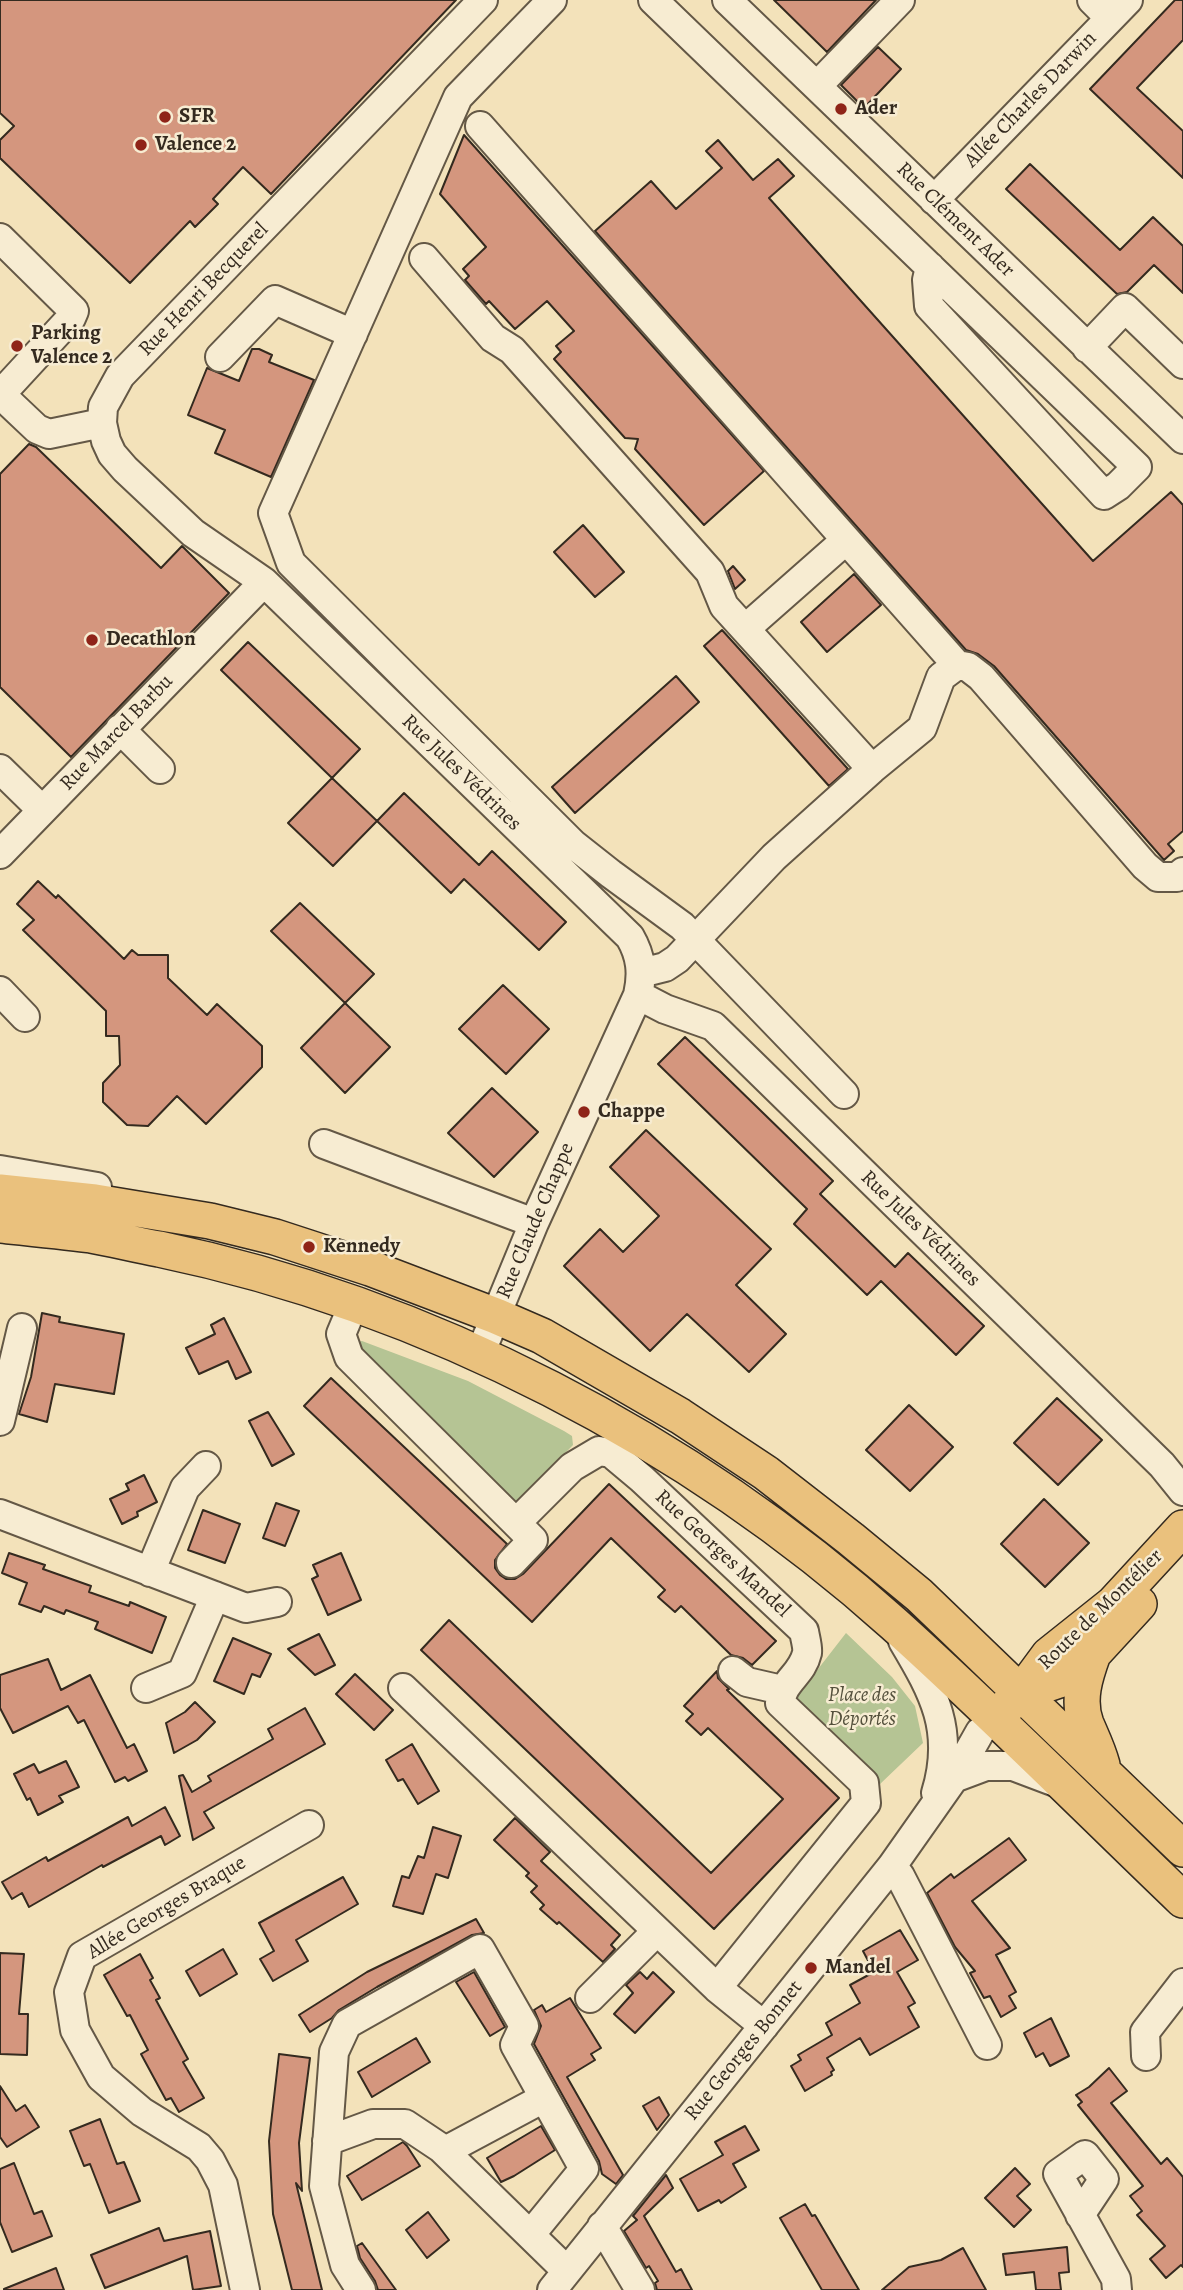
<!DOCTYPE html>
<meta charset="utf-8">
<style>
body{margin:0}
canvas{display:block;background:#f3e2ba}
</style>
<canvas width="1183" height="2290"></canvas>
<script>
const ctx = document.querySelector('canvas').getContext('2d');
ctx.lineJoin = 'round';
function fill(path, color) {
  ctx.fillStyle = color;
  ctx.fill(path, 'evenodd');
}
function strokePath(path, color, width, dash) {
  ctx.strokeStyle = color;
  ctx.lineWidth = width;
  ctx.lineCap = dash ? 'butt' : 'round';
  ctx.setLineDash(dash || []);
  ctx.stroke(path);
}
function label(font, color, halo, rows, align = 'center') {
  ctx.font = font + ' Alegreya,serif';
  ctx.lineWidth = 5;
  ctx.setLineDash([]);
  ctx.textBaseline = 'middle';
  ctx.strokeStyle = halo;
  ctx.fillStyle = color;
  for (const [text, x, y, turn = 0] of rows) {
    ctx.save();
    ctx.translate(x, y);
    ctx.rotate((+turn || 0) * Math.PI / 180);
    ctx.textAlign = isNaN(turn) ? turn : align;
    if (halo) ctx.strokeText(text, 0, 0);
    ctx.fillText(text, 0, 0);
    ctx.restore();
  }
}
fill(new Path2D(`
 M362 1341 468 1381 564 1431 572 1436 573 1445 515 1505 358 1356V1342Z
 M846 1633 892 1677 915 1706 923 1743 879 1785 794 1700Z`), '#b5c494');
const building = new Path2D(`
 M0 0H456L271 194 243 167 213 199 218 204 195 227 190 221 130 283 0 158V140L14 126 0 113Z
 M774 0H876L827 52Z
 M1175 0H1183V40L1137 88 1183 131V178L1090 89Z
 M878 47 901 69 864 108 841 85Z
 M464 135 764 471 704 525 635 449 638 439 625 438 554 359 561 352 556 346 574 331 547 301 515 329 489 301 486 304 465 280 469 276 463 269 486 247 440 194Z
 M718 140 753 180 778 159 794 176 769 198 1093 561 1171 492 1183 505V831L1168 844 1174 851 1164 860 994 666 978 654 966 650 595 231 651 181 676 209 722 168 706 151Z
 M1030 164 1120 250 1153 217 1183 246V293L1154 265 1127 292 1117 294 1006 189Z
 M252 349H259L272 355 269 362 314 380 271 477 215 453 225 430 188 415 207 368 239 381Z
 M29 444 36 447 161 568 182 546 229 593 71 757 0 687V474Z
 M583 525 624 572 595 597 554 552Z
 M733 566 745 580 735 589 728 571Z
 M854 574 881 605 827 652 801 622Z
 M722 630 848 769 829 786 704 646Z
 M248 642 360 749 332 778 221 670Z
 M676 676 699 702 575 813 552 787Z
 M332 778 377 821 333 866 288 823Z
 M404 793 479 865 492 851 566 922 539 950 464 879 451 893 377 821Z
 M38 881 56 898 58 895 124 959 132 950 138 955H168V978L207 1015 217 1004 262 1046V1067L206 1124 177 1096 148 1126 127 1125 103 1102V1083L120 1065 119 1036H106V1011L23 930 34 920 17 904Z
 M300 903 374 974 345 1003 271 931Z
 M503 985 549 1029 506 1074 459 1029Z
 M345 1003 390 1047 345 1093 301 1048Z
 M685 1037 833 1181 820 1194 895 1267 908 1253 984 1326 956 1355 881 1281 867 1295 794 1224 807 1209 658 1064Z
 M492 1088 538 1132 494 1177 448 1133Z
 M646 1130 771 1249 736 1285 786 1334 749 1372 687 1314 650 1351 564 1266 600 1229 623 1252 659 1216 610 1167Z
 M42 1313 60 1317 59 1322 124 1334 114 1394 55 1384 47 1422 19 1414 31 1377Z
 M224 1318 251 1372 236 1379 228 1361 199 1374 186 1348 215 1334 211 1325Z
 M331 1378 507 1544 495 1560V1568L500 1575 506 1579H515L523 1574 609 1484 776 1641 752 1665 743 1658 731 1655 681 1606 675 1612 658 1597 665 1590 611 1538 532 1622 304 1406Z
 M1057 1398 1102 1440 1058 1485 1014 1443Z
 M909 1405 953 1447 910 1491 866 1450Z
 M268 1412 294 1454 272 1466 249 1421Z
 M144 1475 157 1502 137 1512 138 1516 122 1524 110 1499 129 1490 126 1484Z
 M1044 1499 1089 1543 1045 1587 1001 1544Z
 M276 1503 299 1511 285 1546 263 1538Z
 M203 1510 240 1524 225 1563 188 1550Z
 M9 1553 45 1565 43 1569 91 1586 89 1592 129 1606 130 1602 166 1617 152 1653 95 1629 98 1622 66 1610 64 1614 44 1606 41 1612 19 1604 27 1583 2 1573Z
 M341 1553 361 1600 328 1615 312 1579 318 1576 313 1565Z
 M449 1620 711 1873 783 1799 708 1728 701 1735 686 1721 693 1714 684 1706 717 1671 718 1678 729 1689 727 1690 839 1798 714 1929 421 1650Z
 M319 1634 335 1665 315 1675 288 1649Z
 M233 1638 271 1654 260 1677 252 1674 244 1694 214 1681Z
 M48 1659 61 1690 90 1675 127 1748 134 1744 147 1771 128 1781 125 1777 115 1782 84 1720 78 1723 68 1706 13 1733 0 1708V1675Z
 M355 1674 393 1710 374 1730 336 1694Z
 M195 1702 215 1722 197 1740 174 1753 166 1723 185 1712Z
 M305 1708 325 1744 204 1812 214 1828 193 1840 179 1776 183 1775 192 1792 211 1781 208 1776 273 1739 268 1729Z
 M412 1744 439 1791 418 1804 403 1779 398 1781 386 1760Z
 M66 1761 79 1787 59 1796 63 1802 38 1815 30 1798 27 1800 14 1774 34 1764 39 1773Z
 M165 1807 180 1836 165 1845 161 1836 103 1867 102 1865 29 1907 22 1893 12 1899 2 1882 46 1857 48 1861 128 1817 132 1826Z
 M515 1818 550 1852 541 1861 620 1935 611 1945 615 1949 603 1962 559 1922 557 1924 540 1909 544 1905 531 1892 537 1886 526 1876 529 1873 494 1840Z
 M433 1827 461 1836 448 1878 436 1874 423 1914 393 1906 402 1876 409 1878 418 1856 424 1858Z
 M1009 1838 1026 1860 972 1901 1010 1948 996 1955 1016 1992 1009 1996 1016 2008 1001 2017 990 1996 984 1998 970 1973 975 1971 955 1947 927 1893 951 1874 954 1878Z
 M343 1877 358 1904 296 1940 308 1961 273 1981 260 1959 274 1951 259 1923Z
 M476 1919 484 1933 472 1935 377 1987 339 2010 332 2018 310 2032 299 2015 367 1972Z
 M900 1930 918 1960 897 1972 915 2003 908 2007 919 2027 870 2055 860 2038 827 2058 834 2070 831 2072 832 2075 805 2091 791 2066 801 2060 798 2055 832 2035 826 2023 860 2003 850 1985 874 1972 863 1951Z
 M223 1949 237 1974 200 1996 186 1971Z
 M0 1953 24 1954 19 2014H28L27 2055 0 2054Z
 M140 1954 153 1978 150 1980 160 1998 156 2000 188 2059 183 2062 204 2098 179 2112 171 2098 166 2100 154 2078 141 2054 148 2050 130 2015 127 2016 104 1975Z
 M474 1972 505 2027 490 2036 456 1982Z
 M640 1972 647 1979 653 1972 674 1992 635 2033 614 2014 633 1993 626 1985Z
 M570 1998 601 2048 591 2054 595 2060 567 2077 623 2175 616 2184 602 2174 599 2161 534 2044 541 2026 534 2010 542 2005 546 2012Z
 M1051 2018 1069 2056 1050 2066 1043 2053 1036 2057 1024 2033Z
 M416 2038 430 2062 372 2097 358 2072Z
 M279 2054 310 2058 299 2143 302 2191 296 2183 322 2290H292L273 2214 269 2141Z
 M1109 2068 1127 2091 1111 2103 1161 2164 1167 2158 1183 2177V2267L1181 2265 1166 2278 1150 2259 1165 2246 1137 2215 1142 2211 1130 2196 1143 2186 1078 2105 1082 2102 1076 2095 1089 2087Z
 M0 2086 16 2111 25 2105 39 2127 7 2147 0 2137Z
 M659 2097 669 2115 657 2130 643 2106Z
 M100 2119 117 2164 124 2162 140 2201 109 2213 90 2164 84 2166 70 2131Z
 M541 2126 555 2150 514 2176 501 2182 487 2158Z
 M745 2126 759 2150 733 2164 746 2187 721 2203 719 2200 698 2211 680 2179 723 2155 715 2142Z
 M403 2142 407 2146 420 2166 362 2200 347 2176Z
 M14 2163 34 2214 42 2211 52 2236 12 2252 0 2222V2169Z
 M1015 2168 1030 2184 1017 2196 1031 2210 1014 2227 985 2198Z
 M666 2175 673 2188 644 2216 676 2272 681 2269 692 2290H657L655 2283 658 2281 649 2266 646 2268 624 2231 637 2220 633 2216Z
 M805 2204 812 2216 815 2215 859 2290H822L780 2218Z
 M428 2212 449 2240 427 2258 406 2230Z
 M159 2228 164 2241 210 2231 221 2286 193 2290 187 2256 105 2288 91 2255Z
 M362 2243 396 2290H378L375 2281 360 2258 357 2246Z
 M1067 2247 1069 2272 1059 2273 1061 2290H1036L1034 2272 1006 2275 1003 2254Z
 M963 2248 986 2290H882L909 2267 941 2260Z
 M56 2268 64 2290H4V2289Z`);
fill(building, '#d4967e');
strokePath(building, '#342a1f', 2);
const minor = new Path2D(`
 M552 0 458 97 273 513 291 563 573 844 611 874 682 926 844 1094
 M653 0 1137 467 1118 486 1104 495 929 306 927 280 930 267
 M727 0 1183 439
 M1092 0 1110 18
 M817 86 900 0
 M480 126 957 665
 M934 200 1128 0
 M0 238 74 311 71 318 0 395
 M424 258 493 338 512 350 710 572 724 606 872 769
 M1087 348 1125 308 1183 364
 M220 357 275 300 353 334
 M0 394 37 429 49 434 102 423
 M745 629 846 540
 M120 729 160 769
 M0 769 42 810
 M0 854 264 582
 M641 973 665 967 677 959 774 857 872 769 922 728 941 677 957 665 968 667 981 677 1145 866 1158 877H1177L1183 872
 M0 991 25 1017
 M638 995 665 1009 713 1026 1162 1465 1183 1491
 M324 1144 534 1223
 M0 1170 97 1187
 M354 1303 341 1334 349 1357 516 1523 572 1467 599 1451 611 1453 642 1479 804 1631C805 1638 808 1647 807 1653 802 1675 783 1680 780 1703L864 1783 866 1803 717 1988
 M480 1354 534 1223 638 995C643 973 641 956 630 937L264 582 193 533 125 469 112 454 106 441 102 423 103 407 120 376 483 0
 M0 1421 22 1328
 M0 1514 246 1608 277 1602
 M511 1563 533 1540 516 1523
 M150 1572 185 1488 206 1466
 M903 1641C934 1693 955 1731 936 1793
 M733 1671 747 1682 782 1690
 M146 1688 182 1673 215 1596
 M403 1688 717 1988 764 2026
 M954 1778 986 1766H1013L1058 1783
 M892 1866 900 1876 987 2045
 M590 1998 657 1931
 M1146 2056 1145 2032 1183 1983
 M327 2141 373 2124H405L441 2148 567 2271
 M445 2151 544 2098
 M1080 2215 1104 2179 1085 2155 1058 2174 1116 2279 1117 2290
 M602 2226 640 2290
 M245 2290 223 2185 210 2160 199 2147 142 2112 101 2077 75 2030 69 1992 82 1956 309 1825
 M361 2290 345 2265 324 2186 334 2052 347 2024 480 1949 524 2026 515 2045 584 2169 531 2234
 M552 2290 892 1866 954 1778 980 1732`);
const major = new Path2D(`
 M0 1192 95 1202 210 1221 275 1237 370 1268 496 1316 542 1336 680 1416 766 1473 851 1539 919 1595 1183 1849
 M0 1225C30 1228 61 1231 91 1235 114 1239 136 1245 159 1249 428 1305 690 1441 894 1624 993 1713 1087 1808 1183 1900
 M1093 1654C1085 1676 1077 1700 1086 1724 1092 1738 1098 1750 1102 1765
 M1021 1693 1056 1681 1093 1654 1139 1604
 M1004 1709 1021 1693 1049 1655 1113 1604 1183 1528`);
strokePath(minor, '#645846', 32);
strokePath(major, '#342a1f', 38);
strokePath(minor, '#f7ecd2', 28);
strokePath(major, '#eac17d', 35);
for (const [x, y, r, color] of [
 [841,109,7,"#8f2418"],
 [165,117,7,"#8f2418"],
 [141,145,7,"#8f2418"],
 [17,346,7,"#8f2418"],
 [92,640,7,"#8f2418"],
 [584,1112,7,"#8f2418"],
 [309,1247,7,"#8f2418"],
 [811,1968,7,"#8f2418"]
]) {
  const dot = new Path2D();
  dot.arc(x, y, r, 0, 2 * Math.PI);
  ctx.fillStyle = color;
  ctx.fill(dot);
  strokePath(dot, '#f7ecd2', 2.5);
}
label('21px', '#342a1f', '#f7ecd2', [
 ["Allée Charles Darwin",1031,100,-46],
 ["Rue Clément Ader",955,220,44],
 ["Rue Henri Becquerel",204,290,-46],
 ["Rue Marcel Barbu",117,733,-46],
 ["Rue Jules Védrines",461,773,44],
 ["Rue Claude Chappe",536,1221,-67],
 ["Rue Jules Védrines",920,1229,44],
 ["Rue Georges Mandel",722,1554,43],
 ["Route de Montélier",1101,1610,-44],
 ["Allée Georges Braque",167,1908,-31],
 ["Rue Georges Bonnet",744,2051,-51]
]);
label('bold 21px', '#342a1f', '#f7ecd2', [
 ["Ader",855,109],
 ["SFR",179,117],
 ["Valence 2",155,145],
 ["Parking",31,334],
 ["Valence 2",31,358],
 ["Decathlon",106,640],
 ["Chappe",598,1112],
 ["Kennedy",323,1247],
 ["Mandel",825,1968]
], 'left');
label('italic 21px', '#54503c', '#f7ecd2', [
 ["Place des",862,1696],
 ["Déportés",862,1720]
]);
</script>
